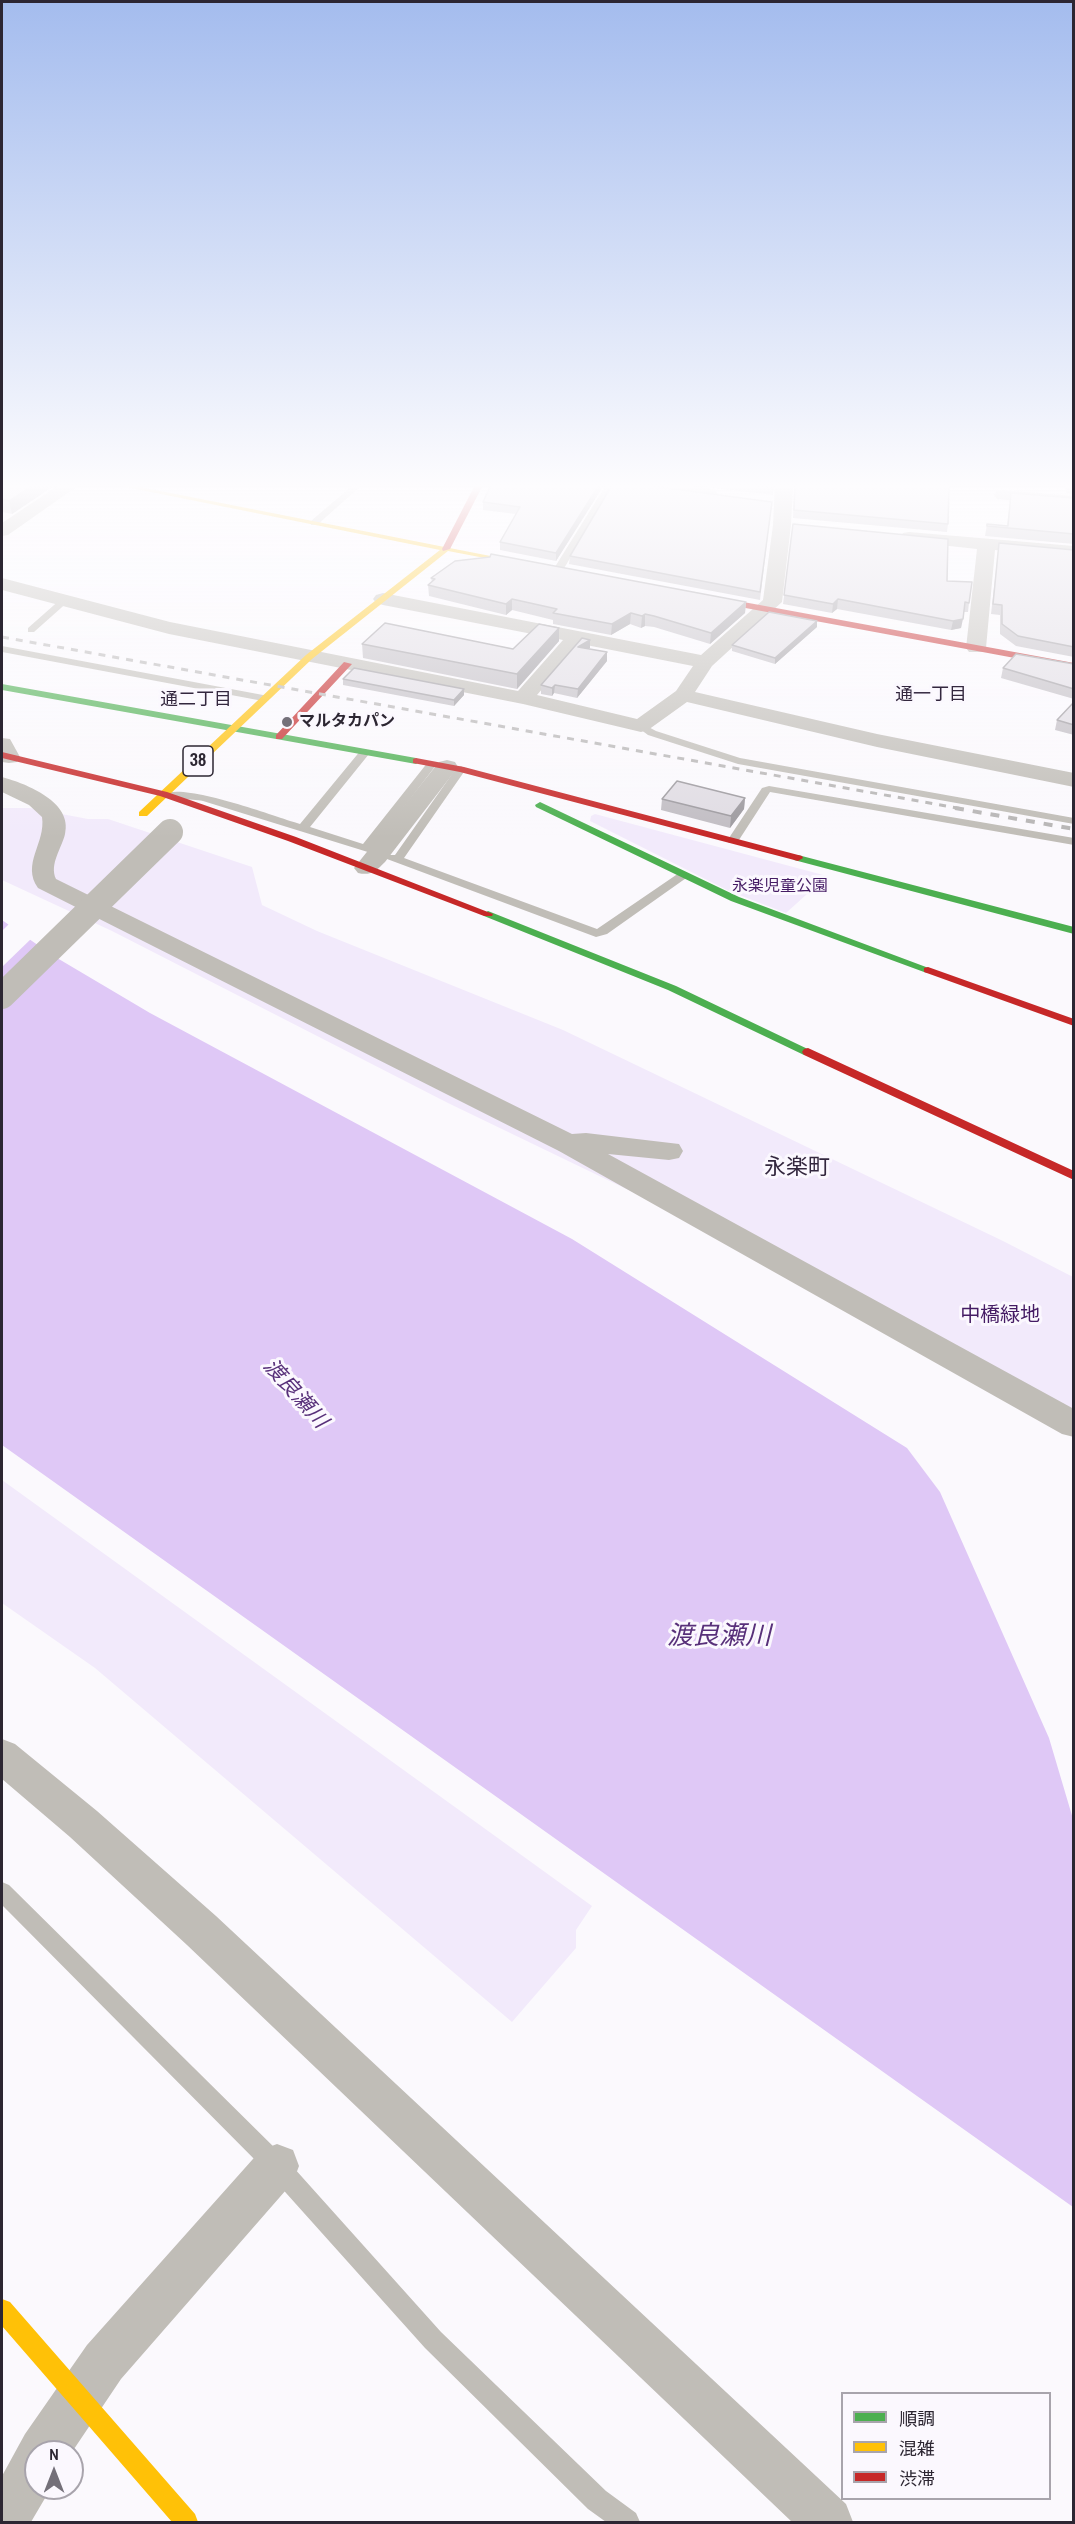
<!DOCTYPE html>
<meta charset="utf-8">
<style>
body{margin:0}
#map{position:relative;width:1075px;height:2524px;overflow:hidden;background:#fbf9fd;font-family:"Archivo Narrow","Noto Sans JP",sans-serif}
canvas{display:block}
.frame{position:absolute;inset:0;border:3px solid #2c2632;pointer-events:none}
.legend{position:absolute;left:841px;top:2392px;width:210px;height:108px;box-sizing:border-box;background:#fbf8fe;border:2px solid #a8a4ac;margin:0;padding:8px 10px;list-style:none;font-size:18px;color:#2c2632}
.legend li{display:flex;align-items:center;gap:12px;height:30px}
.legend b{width:30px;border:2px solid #a8a4ac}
.north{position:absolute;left:24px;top:2440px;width:60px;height:60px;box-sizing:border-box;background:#fbf8fe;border:2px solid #a8a4ac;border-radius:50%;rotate:0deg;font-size:16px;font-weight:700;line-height:24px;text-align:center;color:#2c2632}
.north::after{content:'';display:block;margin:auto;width:21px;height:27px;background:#747079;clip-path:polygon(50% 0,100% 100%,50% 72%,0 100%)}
</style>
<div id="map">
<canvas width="1075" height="2524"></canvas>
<div class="frame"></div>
<ul class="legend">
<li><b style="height:8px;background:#4caf50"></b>順調</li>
<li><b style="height:8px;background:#ffc107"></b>混雑</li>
<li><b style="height:8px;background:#c62828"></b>渋滞</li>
</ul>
<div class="north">N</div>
</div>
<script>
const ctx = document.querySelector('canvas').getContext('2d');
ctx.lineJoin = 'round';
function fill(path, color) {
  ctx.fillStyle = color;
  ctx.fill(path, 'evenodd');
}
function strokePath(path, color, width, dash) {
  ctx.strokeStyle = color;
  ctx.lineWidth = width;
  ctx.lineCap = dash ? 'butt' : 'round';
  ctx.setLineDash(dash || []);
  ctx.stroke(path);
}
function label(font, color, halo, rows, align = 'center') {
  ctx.font = font + ' "Archivo Narrow","Noto Sans JP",sans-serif';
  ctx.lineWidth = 6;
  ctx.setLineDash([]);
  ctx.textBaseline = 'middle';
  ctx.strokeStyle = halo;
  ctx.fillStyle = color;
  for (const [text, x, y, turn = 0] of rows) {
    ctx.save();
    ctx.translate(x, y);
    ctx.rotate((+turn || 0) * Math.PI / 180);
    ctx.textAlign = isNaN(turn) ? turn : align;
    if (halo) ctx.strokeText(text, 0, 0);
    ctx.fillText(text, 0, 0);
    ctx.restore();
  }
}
fill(new Path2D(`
 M2 808H30L88 819H108L252 867 262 905 317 931 563 1030 1003 1241 1073 1277V1434L676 1213 448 1103 112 931 2 880Z
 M595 814 827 876 786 913 729 891 590 821 591 816Z
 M2 1480 592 1906 576 1930V1948L512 2022 95 1668 2 1603Z`), '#f2eafb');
fill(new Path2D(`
 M2 920 52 955 150 1013 572 1239 907 1448 940 1492 1049 1738 1073 1819V2207L2 1445Z`), '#dfc8f6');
fill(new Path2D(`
 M11 922 32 938 2 967V931Z`), '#fbf9fd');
fill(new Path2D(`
 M353 485H362L317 525H311V521Z
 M606 485H614L563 570 555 572 553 570Z
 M62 598 70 600 34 632H28V628Z
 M2 646 263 695 268 698 263 701 2 652Z
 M641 723 656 731 740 758 1074 818V824L738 764 648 735 636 726Z
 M365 749 370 752 369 754 310 827 363 844 428 762H436L437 764 373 847 377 850 375 852 371 853 203 801C191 798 172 802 163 795 181 781 276 817 300 824L361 750Z
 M461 766 466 769 404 858 597 929 679 873H687L689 876 607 934 596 937 387 859V855H395L457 767Z
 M769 786 1074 838V845L770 792 737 843H729L727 841 762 788Z
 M2 1882 9 1885 285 2158 441 2332 606 2491 636 2513 640 2522H606L588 2509 425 2348 269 2174 2 1905Z`), '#c0bdb7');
fill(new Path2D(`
 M59 485H79L8 535 2 536V523Z
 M633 485C660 483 689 484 715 490L718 494 715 498 709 499 642 490 636 489Z
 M775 485H793L791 525 782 602 712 666 695 692 877 734 1074 773V787L877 747 687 702 648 730 641 732 523 704 169 634 2 590V578L170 622 518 691 563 640 383 605 376 603 373 599 376 595 383 593 701 655 763 600 773 525ZM581 644 693 666 676 691 637 719 537 695Z
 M1003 490 1074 496V506L997 499 994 495 997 491Z
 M909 532 1074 546V557L995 550 986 648 983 652H969L966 648 977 549 903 541 900 537 903 533Z
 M2 738 10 739 20 757 17 762 9 763 2 762Z
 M447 760 455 762 458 767 385 862C376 871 371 876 358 873L354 868 358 863 439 762Z
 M2 777C27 784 73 802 65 834 62 848 49 864 56 879L572 1134 586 1133 679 1144 683 1151 679 1158 669 1160 608 1154 1074 1409V1437L1062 1434 559 1151 38 888C21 864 46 843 42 817L29 805 2 792Z
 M2 1739 15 1744 97 1811 216 1916 846 2504 853 2522H792L187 1945 70 1837 2 1779Z
 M277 2144 293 2150 299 2166 293 2182 121 2379 72 2452H36V2488H51L31 2522H2V2476L25 2434 87 2345 261 2150Z`), '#c0bdb7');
fill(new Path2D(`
 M2 684 416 758 421 761 416 764 2 690Z
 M540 802 739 897 934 970 928 973 924 972 731 901 536 807 535 805Z
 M798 855 1074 927V934L794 860 793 858Z
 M488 911 676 986 814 1052 812 1055H804L668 990 484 916 483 914Z`), '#4caf50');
fill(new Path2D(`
 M116 485H130L536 565 532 567 448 551 312 659 147 816H139V812L306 655 440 550Z
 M2 2299 10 2302 195 2514 198 2522H172L2 2326Z`), '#ffc107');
fill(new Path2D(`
 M475 485H483L450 549 443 551 442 549Z
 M700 594 1074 663V669L697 599 696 597Z
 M344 662 352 664 282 739H276V735Z
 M2 752 167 792 296 837 493 914 492 916H484L288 841 160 796 2 758Z
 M416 758 464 767 802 856 803 858 798 861 460 772 413 763V759Z
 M928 967 1074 1019V1026L924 972V968Z
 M808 1048 1074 1171V1180L804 1055 802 1052 804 1049Z`), '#c62828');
strokePath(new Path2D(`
 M2 637 963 809`), '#b7b5b5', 3, [7, 7]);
strokePath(new Path2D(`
 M955 808 1074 829`), '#b7b5b5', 4, [9, 9]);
strokePath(new Path2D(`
 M2 996 170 832`), '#c0bdb7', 26);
fill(new Path2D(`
 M2 485H55L12 514 2 512Z
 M491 485H604L556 561 500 550V542L516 514 483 510V502Z
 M691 485H774L773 495Z
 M794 485H949L948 524 947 532 793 518Z
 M1066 485H1074V494L1066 493Z
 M1011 493 1074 498V544L985 536 987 524 1007 526Z
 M772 502 760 600 569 564 570 556Z
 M793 524 947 581 969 603 968 612H963L961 628 951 630 837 609 832 613 783 604Z
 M999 543 1074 550V657L1016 646 1000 634V615L991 614Z
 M431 578 746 602 745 613 710 644 654 627 645 626 641 628 630 624 611 635 553 624V620L512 610 506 615 429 596 428 585 432 582Z
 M817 627 775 664 732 651V645Z
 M559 628V641L517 689 363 658 362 644 513 649Z
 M590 640V648L588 649 607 661 577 698 554 693 552 696 541 694V685Z
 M1074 664V699L1001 678 1003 668Z
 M343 679 464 689V695L454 706 343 685Z
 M1074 702V735L1055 730 1057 720Z
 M745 798 744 809 730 828 661 810 662 799Z`), '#c1bdc3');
fill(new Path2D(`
 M33 485H55L12 514 9 501Z
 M599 485H604L556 561V553Z
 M512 599V610L506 615V604Z
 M838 599 837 609 832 613 833 604Z
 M746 602 745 613 710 644 711 633Z
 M631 613 630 624 611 635 612 624Z
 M645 614V626L641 628 642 616Z
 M963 619 961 628 951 630 953 621Z
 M817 621V627L775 664V658Z
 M559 628V641L517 689V674Z
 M590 640V648L578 655V647Z
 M607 652V661L577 698 578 689Z
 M555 685 554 693 552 696V688Z
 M464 689V695L454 706V700Z
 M745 798 744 809 730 828 731 816Z`), '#9d9a9f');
const building = new Path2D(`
 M2 485H33L9 501 2 499Z
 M491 485H599L556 553 500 542 520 507 483 502Z
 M612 485H644L772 502 760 592 570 556Z
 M750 485H774V488Z
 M795 485H949L948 524 794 510Z
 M1011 493 1074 498V534L987 526V524L1008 526Z
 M793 524 948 539 947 581 972 582 969 603 965 602 963 619 953 621 838 599 833 604 784 595Z
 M999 543 1074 550V647L1018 636 1002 624V605L993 604Z
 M491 554 746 602 711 633 654 616 645 614 642 616 631 613 612 624 553 613 557 609 512 599 506 604 428 585 435 579 431 578 455 561 490 557Z
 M769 612 817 621 775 658 732 645Z
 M385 623 513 649 539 624 559 628 517 674 362 644Z
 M582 638 590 640 578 647 607 652 578 689 555 685 552 688 541 685Z
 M1016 654 1074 664V689L1003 668Z
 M354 668 464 689 454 700 343 679Z
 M1074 702V725L1057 720Z
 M677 781 745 798 731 816 662 799Z`);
fill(building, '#e0dce3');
strokePath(building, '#9d9a9f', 1.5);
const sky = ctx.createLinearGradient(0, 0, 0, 838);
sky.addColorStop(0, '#a4bcee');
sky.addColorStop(0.58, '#fdfcfe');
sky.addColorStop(1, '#fdfcfe00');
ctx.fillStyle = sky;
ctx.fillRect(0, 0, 1075, 838);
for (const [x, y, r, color] of [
 [287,722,6,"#747079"]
]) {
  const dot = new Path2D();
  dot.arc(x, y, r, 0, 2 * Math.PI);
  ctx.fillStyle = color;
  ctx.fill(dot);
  strokePath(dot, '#fbf8fe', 2);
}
label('bold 16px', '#2c2632', '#fbf8fe', [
 ["マルタカパン",299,722]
], 'left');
label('16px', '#451c64', '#fbf8fe', [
 ["永楽児童公園",780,887]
]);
label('18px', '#33273e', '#fbf8fe', [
 ["通一丁目",931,695],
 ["通二丁目",196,700]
]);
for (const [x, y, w] of [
 [198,761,30]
]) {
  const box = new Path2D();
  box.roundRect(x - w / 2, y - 15, w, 30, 4.5);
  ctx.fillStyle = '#fbf8fe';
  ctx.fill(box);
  strokePath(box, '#2c2632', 1.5);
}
label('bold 18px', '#2c2632', null, [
 ["38",198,761]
]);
label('20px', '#451c64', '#fbf8fe', [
 ["中橋緑地",1000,1316]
]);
label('italic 21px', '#58307a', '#fbf8fe', [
 ["渡良瀬川",295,1394,48]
]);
label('22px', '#33273e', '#fbf8fe', [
 ["永楽町",797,1168]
]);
label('italic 26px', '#58307a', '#fbf8fe', [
 ["渡良瀬川",719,1637]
]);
</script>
